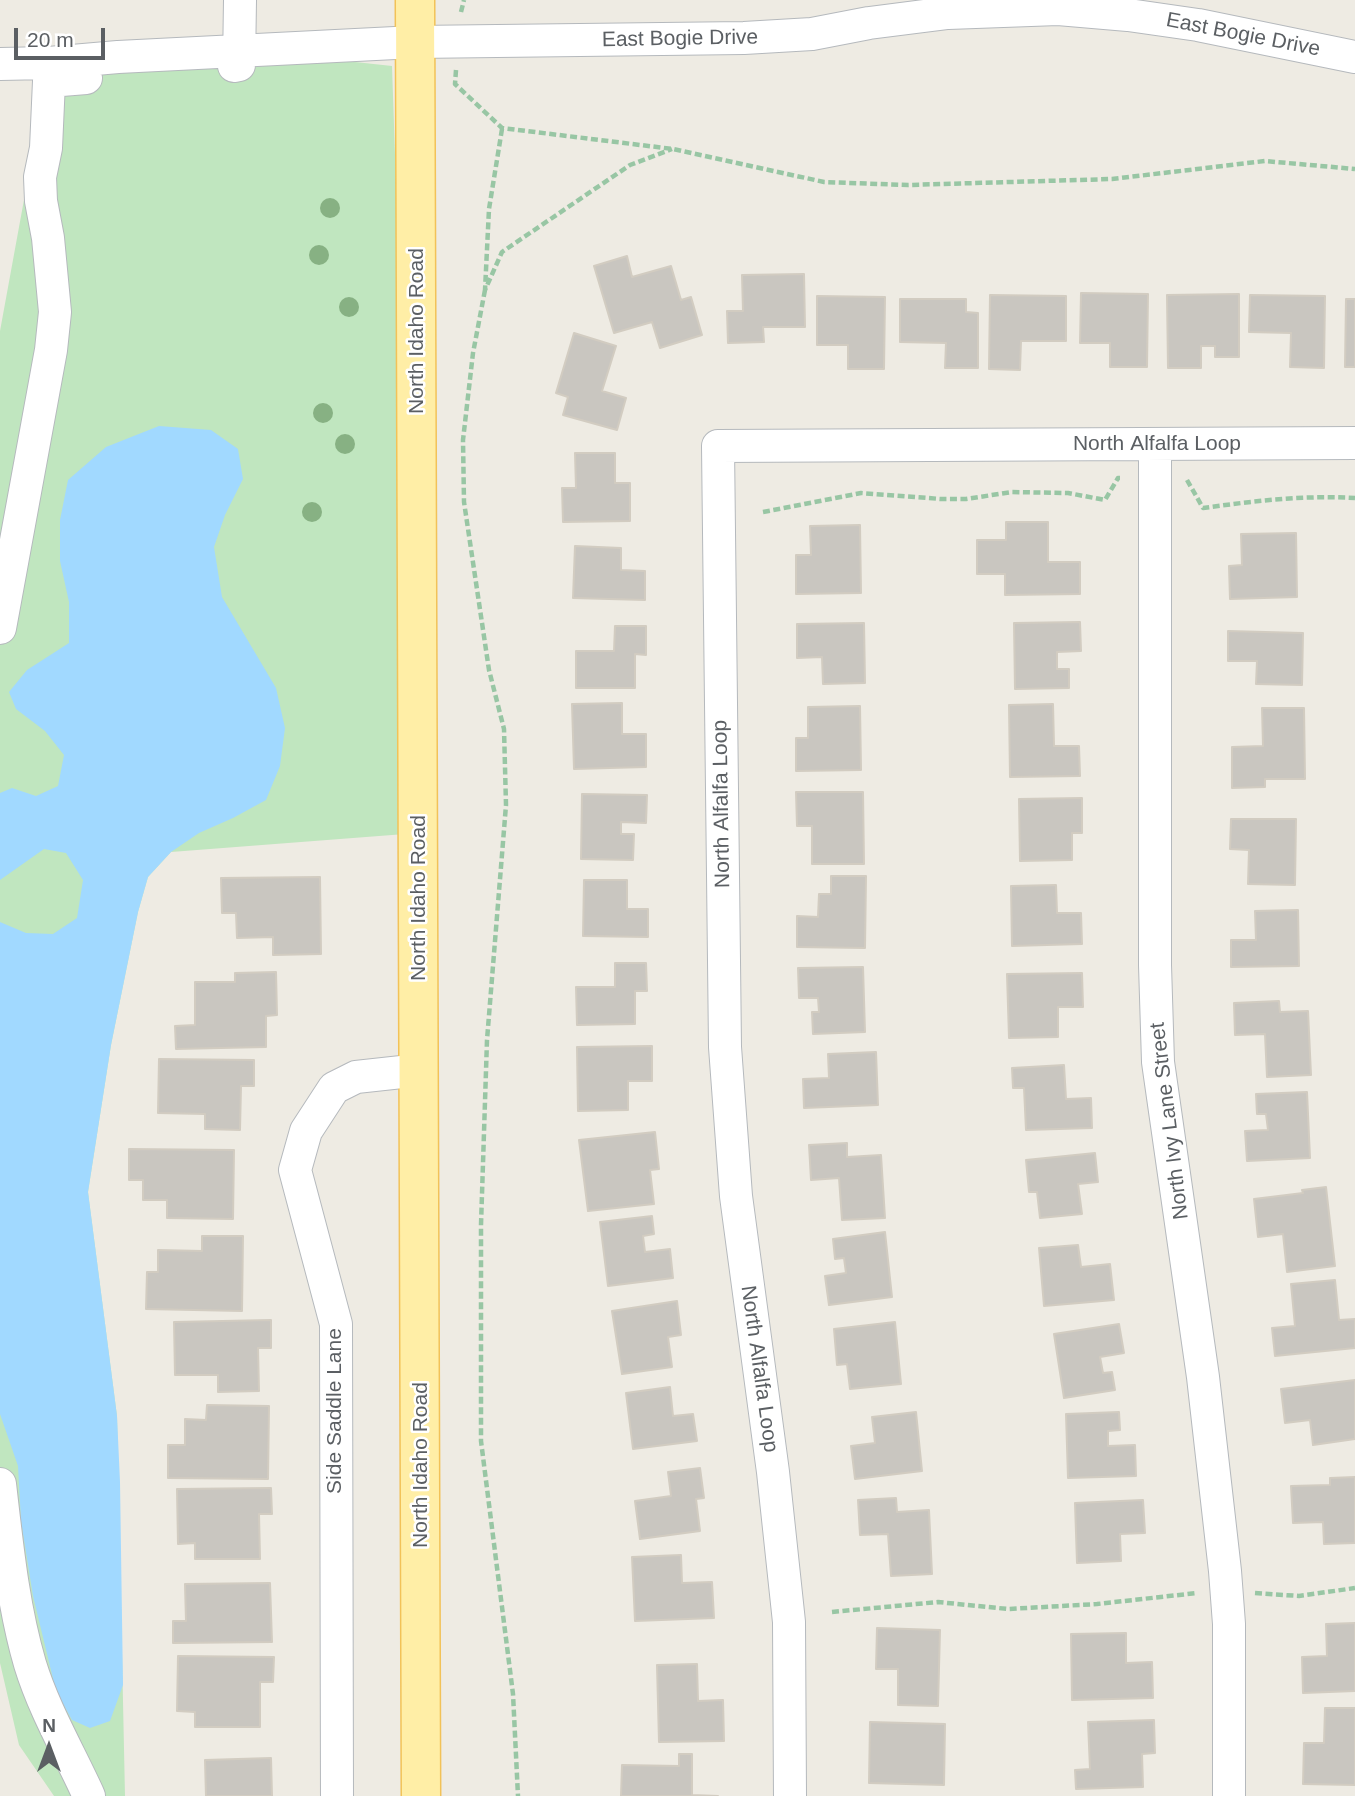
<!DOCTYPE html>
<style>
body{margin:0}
#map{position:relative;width:1355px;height:1796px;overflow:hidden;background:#eeebe3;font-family:Helvetica,sans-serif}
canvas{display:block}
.north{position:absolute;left:14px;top:1712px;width:70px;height:70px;-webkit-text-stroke:5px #fff;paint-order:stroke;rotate:0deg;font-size:19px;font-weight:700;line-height:28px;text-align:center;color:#5b5f63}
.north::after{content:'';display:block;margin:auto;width:24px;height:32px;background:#5b5f63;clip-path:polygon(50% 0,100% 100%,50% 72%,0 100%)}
.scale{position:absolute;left:14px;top:28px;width:91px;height:32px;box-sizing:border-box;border:4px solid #5b5f63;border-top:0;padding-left:9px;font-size:21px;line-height:24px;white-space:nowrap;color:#5b5f63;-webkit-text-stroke:5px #fff;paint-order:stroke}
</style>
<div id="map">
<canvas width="1355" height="1796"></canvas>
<div class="north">N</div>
<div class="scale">20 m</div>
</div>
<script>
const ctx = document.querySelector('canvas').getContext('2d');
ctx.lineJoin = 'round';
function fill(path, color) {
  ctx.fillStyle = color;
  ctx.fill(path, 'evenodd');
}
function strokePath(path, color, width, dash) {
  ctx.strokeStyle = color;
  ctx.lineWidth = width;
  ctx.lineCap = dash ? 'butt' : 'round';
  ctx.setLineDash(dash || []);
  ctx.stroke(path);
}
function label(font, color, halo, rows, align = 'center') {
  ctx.font = font + ' Helvetica,sans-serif';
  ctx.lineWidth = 5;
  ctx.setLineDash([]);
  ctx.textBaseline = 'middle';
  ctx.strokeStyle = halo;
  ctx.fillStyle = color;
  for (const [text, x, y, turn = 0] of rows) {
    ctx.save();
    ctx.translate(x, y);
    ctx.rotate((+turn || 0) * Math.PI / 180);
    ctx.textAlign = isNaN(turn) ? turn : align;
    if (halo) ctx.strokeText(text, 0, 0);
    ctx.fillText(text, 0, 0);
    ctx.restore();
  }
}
fill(new Path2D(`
 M235 0H256L254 51 392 66 418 833 171 852 148 877 138 912 111 1045 88 1192 117 1416 125 1796H54L19 1745 0 1663V331L49 63 232 52Z`), '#c0e6bf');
fill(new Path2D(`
 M159 426 211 430 238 449 243 479 225 515 214 547 222 597 276 688 285 728 280 766 266 800 233 818 199 833 171 852 148 877 138 912 111 1045 88 1192 117 1416 120 1482 123 1685 110 1721 90 1728 72 1720 56 1691 33 1596 21 1521 18 1466 0 1414V922L26 933 53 934 77 918 83 880 66 853 44 849 0 880V793L12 788 36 796 58 786 64 755 45 731 16 709 9 692 27 670 69 643V602L60 561V520L68 480 106 447Z`), '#a1d9ff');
const building = new Path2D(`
 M627 256 632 277 671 266 681 300 691 297 702 335 660 348 652 322 614 333 594 266Z
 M804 274 805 327H763L764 342 728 343 727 311H743L742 275Z
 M1081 293 1148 294 1147 367H1110V343H1080Z
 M1239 294V357H1215V346H1201V368H1168L1167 295Z
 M990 295 1066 296V341H1021L1020 370 989 369Z
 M1250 295 1325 296 1324 368 1290 367 1291 333 1249 332Z
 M817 296 885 297 884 369H848V345H817Z
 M900 299H966V312L978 313V368H945L946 343 900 342Z
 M1346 299H1355V367H1345Z
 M574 333 616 346 602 391 626 398 617 430 563 415 568 397 556 393Z
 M575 453H615V483H630V521L563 522 562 488H576Z
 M1006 522H1048V562H1080V594L1005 595V574H977V540H1006Z
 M860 525 861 593 796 594V555H811L810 526Z
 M1296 533 1297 597 1230 599 1229 566 1242 565 1241 534Z
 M575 546 621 548V570L645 571V600L573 598Z
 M1080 622 1081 651 1057 652V669H1069V688L1015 689 1014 623Z
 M864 623 865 683 823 684 822 657 797 658V624Z
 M615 626H646V655L635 654V688H576V651H614Z
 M1228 631 1303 633 1302 685 1256 684 1257 661H1228Z
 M622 703V734H646V767L574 769 572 704Z
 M1053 704 1054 746H1079L1080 776 1010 777 1009 705Z
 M860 706 861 770 796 771V738H808V707Z
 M1262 708H1304L1305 779H1265V787L1232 788V747L1263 746Z
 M796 792H863L864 864H812V826H797Z
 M582 794 647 795 646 823 621 822V834H634L633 860 581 859Z
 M1082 798V833H1072V860L1020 861 1019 799Z
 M1231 819H1296L1295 885 1248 884 1249 850 1230 849Z
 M831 876H866L865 948 797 947V916L818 917 819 894H831Z
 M320 877 321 954 273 955V937L237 938 236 913H222L221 878Z
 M584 880H627V909H648V937L583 936Z
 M1056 885 1057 913H1081L1082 944 1012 946 1011 886Z
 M1298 910 1299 966 1231 967V940H1256L1255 911Z
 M615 963H646L647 991H635V1024L577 1025 576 987H615Z
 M863 967 865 1032 813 1034 812 1012H819L818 998H799L798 968Z
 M276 972 277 1015 266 1016V1047L176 1049 175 1026 195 1025V982H235V973Z
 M1082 973 1083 1007H1058V1037L1009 1038 1007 974Z
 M1279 1001 1280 1012 1308 1011 1311 1075 1267 1077 1265 1034 1235 1035 1234 1003Z
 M652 1046V1081H628V1110L578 1111 577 1047Z
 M876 1052 878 1105 804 1108 803 1079 829 1078 828 1054Z
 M159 1059 254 1060V1086H241L240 1130 205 1129V1114L158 1113Z
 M1064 1065 1066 1099 1091 1098 1092 1128 1026 1130 1024 1088H1013L1012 1068Z
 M1307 1092 1310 1158 1247 1161 1245 1131 1268 1130 1266 1114H1257L1256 1094Z
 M655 1132 659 1169 650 1170 654 1204 588 1211 579 1140Z
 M847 1143V1157L881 1155 885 1218 842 1220 839 1178 811 1180 809 1145Z
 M129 1149 234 1150 233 1219 167 1218V1200H143V1180H129Z
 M1095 1153 1098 1182 1078 1184 1082 1214 1040 1218 1037 1192H1029L1026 1160Z
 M1326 1187 1335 1266 1287 1272 1283 1234 1258 1237 1254 1199 1303 1193 1302 1190Z
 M652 1216 654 1234 643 1236 645 1252 670 1249 673 1278 608 1286 600 1222Z
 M885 1232 892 1297 829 1305 825 1276 846 1273 844 1258 835 1259 833 1239Z
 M202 1236H243L242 1311 146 1309 147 1272H158V1250L202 1251Z
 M1078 1245 1081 1267 1110 1264 1114 1300 1044 1306 1039 1248Z
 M1335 1280 1339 1320 1355 1319V1348L1275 1356 1272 1328 1295 1326 1291 1284Z
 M677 1301 681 1335 668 1337 672 1367 622 1374 612 1311Z
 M271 1320V1348H258L259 1391 218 1392V1375H175L174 1322Z
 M895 1322 901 1384 850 1389 847 1364 837 1365 834 1329Z
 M1119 1324 1124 1353 1100 1357 1103 1373 1112 1372 1115 1390 1064 1398 1054 1334Z
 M1355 1380V1439L1313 1445 1310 1420 1285 1423 1281 1389Z
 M670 1387 673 1416 693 1414 697 1441 633 1449 626 1393Z
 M207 1405 269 1406 268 1479 168 1478V1445H185V1419L206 1420Z
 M916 1412 922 1471 855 1479 851 1446 875 1443 872 1417Z
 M1119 1412 1120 1430 1108 1431V1446L1135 1445 1136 1476 1068 1478 1066 1414Z
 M700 1468 704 1498 696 1499 700 1531 640 1539 635 1501 671 1496 668 1472Z
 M1355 1477V1543L1324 1544 1323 1522 1293 1523 1291 1486 1330 1485V1478Z
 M271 1488 272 1514H259L260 1559H195V1543L178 1544 177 1489Z
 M896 1498 897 1512 929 1510 932 1574 891 1576 888 1534 860 1535 858 1500Z
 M1143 1500 1145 1533 1120 1534 1121 1561 1077 1563 1075 1503Z
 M681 1555 682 1583 712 1582 714 1618 635 1621 632 1557Z
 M270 1583 272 1642 173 1643V1621H186L185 1584Z
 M1355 1623V1691L1303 1693 1302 1657 1327 1656 1326 1624Z
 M877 1628 940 1630 938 1706 898 1705V1669H876Z
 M1126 1633V1663L1152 1662 1153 1698 1072 1700 1071 1634Z
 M178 1656 274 1657 273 1682H260V1727H195V1712L177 1711Z
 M697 1664 698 1701 723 1700 724 1741 659 1742 657 1665Z
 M1325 1708H1355V1785L1303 1784 1304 1743H1324Z
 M1154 1720 1155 1753 1142 1754 1143 1787 1076 1789 1075 1770 1090 1769 1088 1722Z
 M870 1722 945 1724 944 1785 869 1783Z
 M679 1754H692V1795L718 1796H621L622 1765 679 1766Z
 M271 1758 272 1796H206L205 1760Z`);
fill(building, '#c9c6c0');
strokePath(building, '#d2ccc1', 2);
const minor = new Path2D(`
 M0 64 49 63 118 57 415 42 744 38 812 34 869 23 948 13 1058 9 1128 15 1198 25 1355 57
 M234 66 239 65 240 0
 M1155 444V965L1158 1062 1203 1377 1225 1571 1229 1624V1796
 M0 628 51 350 55 312 48 238 41 201 40 177 46 148 49 81 86 78
 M0 1484C7 1544 13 1606 30 1664 44 1710 69 1752 89 1796
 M337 1796 336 1324 295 1170 306 1131 334 1088 356 1077 420 1070
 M790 1796 789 1622 773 1472 736 1196 725 1047 718 446 1355 443`);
const major = new Path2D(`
 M415 0 421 1796`);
strokePath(minor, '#b5b9bd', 34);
strokePath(major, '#f2c258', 41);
strokePath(new Path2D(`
 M461 12 464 0
 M456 70 455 84 502 128 673 149 824 182 908 185 1112 179 1265 161 1355 169
 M502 129 489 209 485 290 502 252 630 165 672 149
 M485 290 473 353 463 440 464 502 489 670 504 729 506 805 487 1040 481 1225V1441L513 1694 518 1796
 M1187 480 1203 508C1254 501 1304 495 1355 498
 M763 512 861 493 941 499H966L1012 492 1068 493 1105 500 1118 478H1120
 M1255 1593 1299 1596 1355 1588
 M832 1612 938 1602 1008 1609 1097 1604 1197 1593`), '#98c6a4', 4.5, [7, 3.5]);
strokePath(minor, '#fff', 32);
strokePath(major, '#ffeea6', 38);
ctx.fillStyle = '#87b183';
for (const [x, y] of [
 [330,208],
 [319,255],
 [349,307],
 [323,413],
 [345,444],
 [312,512]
]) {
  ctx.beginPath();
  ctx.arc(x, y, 10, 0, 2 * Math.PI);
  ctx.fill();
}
label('21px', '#5b5f63', '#fff', [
 ["East Bogie Drive",1243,35,11],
 ["East Bogie Drive",680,39,-1],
 ["North Idaho Road",417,331,-90],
 ["North Alfalfa Loop",1157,444],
 ["North Alfalfa Loop",722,804,-91],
 ["North Idaho Road",419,898,-90],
 ["North Ivy Lane Street",1170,1121,-97],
 ["North Alfalfa Loop",759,1369,82],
 ["Side Saddle Lane",335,1411,-90],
 ["North Idaho Road",421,1465,-90]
]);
</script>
